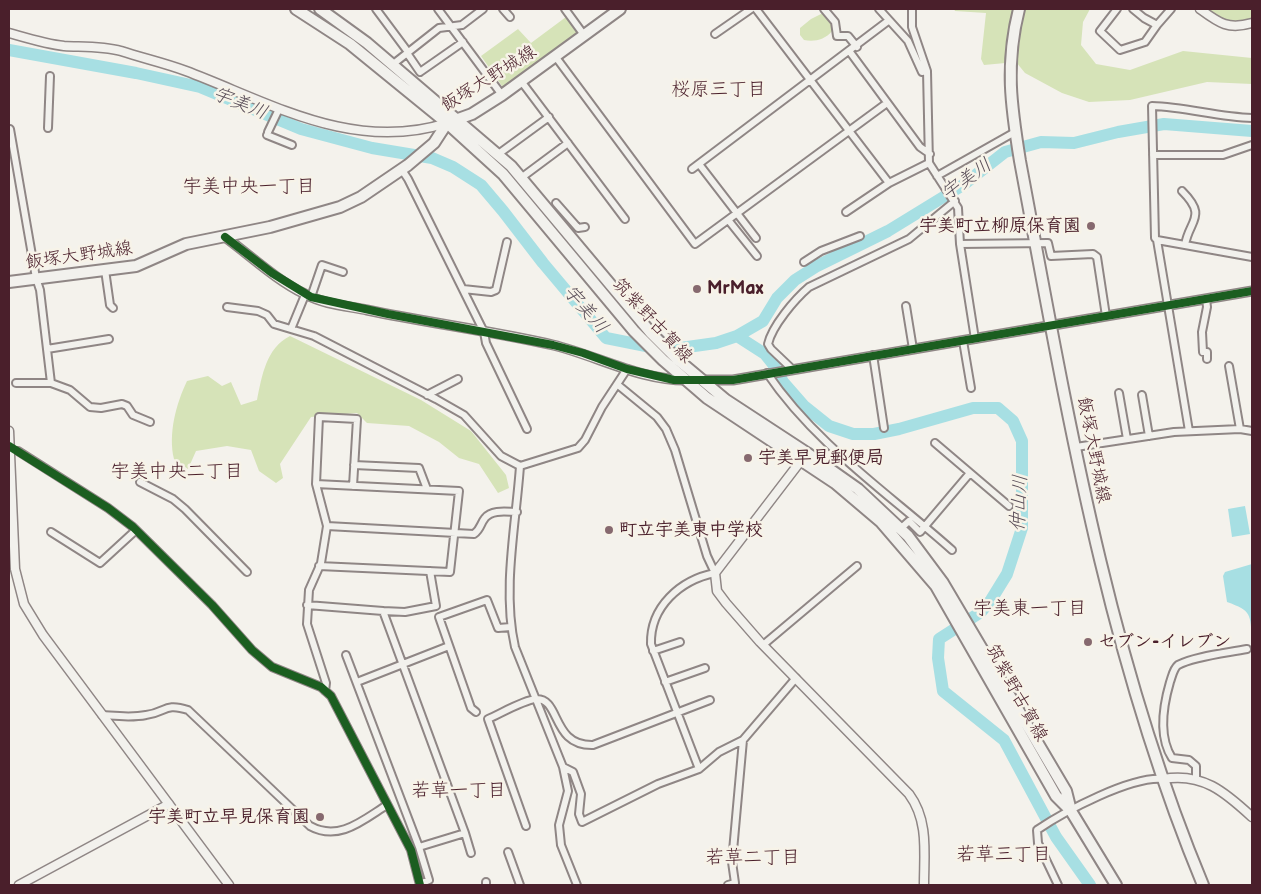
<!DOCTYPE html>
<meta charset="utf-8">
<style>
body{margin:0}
#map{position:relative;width:1261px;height:894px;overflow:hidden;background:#f4f2ec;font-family:"Balsamiq Sans",sans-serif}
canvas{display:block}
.frame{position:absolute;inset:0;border:10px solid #4a1f2b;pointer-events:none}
</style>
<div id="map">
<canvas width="1261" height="894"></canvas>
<div class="frame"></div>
</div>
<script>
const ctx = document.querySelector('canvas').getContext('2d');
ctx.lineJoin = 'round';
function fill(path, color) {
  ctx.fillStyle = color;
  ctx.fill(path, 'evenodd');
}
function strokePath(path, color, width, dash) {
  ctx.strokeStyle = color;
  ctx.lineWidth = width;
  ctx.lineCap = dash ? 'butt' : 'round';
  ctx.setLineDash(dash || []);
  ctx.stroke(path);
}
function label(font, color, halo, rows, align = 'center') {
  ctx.font = font + ' "Balsamiq Sans","Klee One",sans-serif';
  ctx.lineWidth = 5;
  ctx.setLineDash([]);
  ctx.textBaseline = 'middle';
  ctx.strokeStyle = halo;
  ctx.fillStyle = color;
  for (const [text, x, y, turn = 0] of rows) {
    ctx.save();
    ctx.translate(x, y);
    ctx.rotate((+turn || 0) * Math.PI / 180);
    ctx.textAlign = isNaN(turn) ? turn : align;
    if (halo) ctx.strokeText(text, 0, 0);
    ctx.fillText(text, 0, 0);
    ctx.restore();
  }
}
fill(new Path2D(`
 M954 9H1090L1083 22 1081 45 1096 64 1130 70 1183 51 1252 58V84L1207 82 1130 100 1089 102 1062 93 1025 73 1016 62 984 65 981 59 986 13 955 11Z
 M1204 9H1252V21C1234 28 1218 19 1204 9Z
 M823 13 830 19 832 31C825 40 814 42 804 40L800 35V28L811 19Z
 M566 17 578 33 504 89 481 56 518 29 531 43Z
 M290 336 421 400 471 431 506 475 509 488 498 493 479 464 459 458 439 442 409 426 367 423 357 413 311 417 280 464 283 478 276 483 259 471 251 450 227 446 196 451 188 469 174 459C168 434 176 404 187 381L208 376 222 386 231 382 241 405 257 400C262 376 266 348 290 336Z`), '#d6e3b8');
fill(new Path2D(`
 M1245 506 1250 534 1232 537 1228 509Z
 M1252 564V639C1250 614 1252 611 1227 602L1223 576 1225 572Z`), '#a7dfe3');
strokePath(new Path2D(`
 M9 50 136 73 200 87 301 129 372 148 432 158 453 167 481 185 503 211 543 263 606 338 666 350 716 343 737 336 763 321 777 298 795 280 817 266 888 231 963 185 1005 152 1041 142 1074 143 1118 132 1164 124 1252 131
 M737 336 765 354 773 364 783 382 804 406 829 426 853 434H874L899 429 973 408H998L1013 421 1022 441V528L1007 574 991 600 981 612 939 639 938 658 943 691 1004 740 1056 837 1090 885`), '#a7dfe3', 12);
const minor = new Path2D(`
 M376 9 408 52
 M438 9 502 95
 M503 9 510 17
 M565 9 584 35
 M756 9 889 183 929 163
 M824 9 835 22 837 36H848L857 47
 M879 9 908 41 922 72 927 71
 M912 9V27L927 71 929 163 958 208 960 244 975 339
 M1117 9 1100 31 1120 50 1145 42 1157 25 1144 18 1133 9
 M1157 25 1171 9
 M715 34 751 9
 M850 52 920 147 930 154
 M407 53 420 72 463 42
 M555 56 695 244 887 103
 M392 65 439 28 462 25 483 9
 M521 81 625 219
 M48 128 50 76
 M10 129 36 278 40 290 51 383
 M268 132 279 109
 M267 135 292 145
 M497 155 549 117
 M1153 155H1223L1252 145
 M699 164 756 238
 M692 169 888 21
 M402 170 408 179 484 332 486 343 527 429
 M937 176 1015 132
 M521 178 568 143
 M1182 191C1208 217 1189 220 1185 245
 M556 203 578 228 585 227
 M846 212 889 183
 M729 221 757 256
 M1157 240 1252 257
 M960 244 1048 243 1051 256 1093 254 1097 257 1106 316
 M804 262 821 251 860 236
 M105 270 110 305 113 308
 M463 289 491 292 496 290 507 242
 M311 297 322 265 343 272
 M1206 299 1207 307 1202 332 1203 352H1207V359
 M906 306 913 349
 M227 307 258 311 267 315 274 324 314 336 436 399 464 415 501 456 520 466 578 448 585 440 602 407 627 369
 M291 329 305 295
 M963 341 971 388
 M47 349 109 339
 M873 355 884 428
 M1229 366 1240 429
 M792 369 771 349 768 344C772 326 795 299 809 287L909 239 955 201
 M767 373C815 444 888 493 952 550
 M16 383H51L70 390 90 407 101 408 122 404 127 406 133 415 150 422
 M618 385 657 417 666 429 675 450 707 556 715 573C680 580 650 607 651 644L699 769
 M1119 393 1127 439
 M427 395 458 379
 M1142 395 1149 436
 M1189 431 1157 240 1155 238 1152 106C1186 107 1218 117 1252 118
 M935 443 1009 506
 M1076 447 1174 432 1240 429 1252 431
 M18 451 108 508 133 527 212 605 252 650 272 667 321 687 331 696 411 850 420 885
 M354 465 419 468 427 489
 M520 466C516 524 502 590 515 647L563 767 568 791 559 825 561 845 577 885
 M140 482 173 499 185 509 247 572
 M316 484 459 491 450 572 319 566
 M327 526 474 534C481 529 480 524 485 518 492 509 508 512 517 512
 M900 529 909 521 920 532 970 473
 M51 532 100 563 136 530
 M307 605 383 611 465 833 419 847 429 880 420 884
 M383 611 405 612 436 606 430 571
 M763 645 857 566
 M653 651 680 642
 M346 655 419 847
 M357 682 449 646
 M665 682 705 668
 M325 691 326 683 307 624 309 590 321 563 327 526 316 484 319 417 357 419 353 486
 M476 712 471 708 439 617 487 600 498 628 511 627
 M102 715C117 716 131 718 146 715 166 713 164 702 188 710L310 826C339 842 363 820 387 805
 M563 767 573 772 581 794 579 814 582 822 658 784 699 769 719 752 743 740 796 678
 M1196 779V766L1189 760 1172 758C1158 736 1163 706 1170 682 1172 677 1173 669 1178 665 1195 656 1227 653 1247 649
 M526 826 488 719C500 714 523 700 536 699 561 698 551 746 593 745L710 700
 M465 833 471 853
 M508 852 520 885
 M486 882V885
 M728 885 735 883 732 862 743 740
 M1058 885 1038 843 1037 830C1065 811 1131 776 1163 779`);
const tertiary = new Path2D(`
 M1200 9C1219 23 1228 30 1252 23
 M9 33C27 38 46 44 64 46 82 47 103 46 121 51 142 58 165 63 186 71 271 103 353 153 447 123
 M225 237C251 256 276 280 305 294 323 304 347 306 367 310 429 323 492 331 553 345 598 356 642 381 688 380
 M702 380H733L1252 291
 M9 431 15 569 24 604 43 635 229 885
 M803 458 715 573 717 591 726 603 760 642 909 794C929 821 924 853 924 885
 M1163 779C1202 772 1225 792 1252 817
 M19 885 169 804`);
const primary = new Path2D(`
 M296 9 350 44 447 123 503 174 634 331 663 360 707 398 835 483 881 522 936 586 1056 796 1070 810
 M320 9 367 43 511 166 651 333 677 359 726 400 807 453 858 489 908 536 943 583 1066 791 1071 811 1116 885
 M1019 9C1005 64 1011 106 1020 161 1066 406 1107 655 1203 885
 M9 282 136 266 186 244 270 227 340 207 361 197 408 165 434 143 447 123 472 114 502 95 620 9`);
strokePath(minor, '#8f8685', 10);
strokePath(tertiary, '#8f8685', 11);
strokePath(primary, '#8f8685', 14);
strokePath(minor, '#f2f1ed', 6);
strokePath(tertiary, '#f2f1ed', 8);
strokePath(primary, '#f2f1ed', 10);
strokePath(new Path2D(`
 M225 237 272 273 311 297 388 314 553 345 583 353 627 369 674 380H733L1252 291
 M9 446 108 508 133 527 212 605 252 650 272 667 321 687 331 696 411 850 420 885`), '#1b5e20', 8);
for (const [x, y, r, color] of [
 [1091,226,5,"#86696f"],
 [697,289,5,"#86696f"],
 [748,458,5,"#86696f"],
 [609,530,5,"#86696f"],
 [1088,642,5,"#86696f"],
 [320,817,5,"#86696f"]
]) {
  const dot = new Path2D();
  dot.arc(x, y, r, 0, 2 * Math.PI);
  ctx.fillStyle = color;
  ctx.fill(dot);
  strokePath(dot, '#f7f3e8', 2);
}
label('18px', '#4a1f2b', '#f7f3e8', [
 ["飯塚大野城線",489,79,-32],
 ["飯塚大野城線",79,256,-8],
 ["筑紫野古賀線",652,321,47],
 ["飯塚大野城線",1093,450,79],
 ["筑紫野古賀線",1016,693,61]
]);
label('bold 18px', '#4a1f2b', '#f7f3e8', [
 ["宇美町立柳原保育園",1081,226,"right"],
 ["MrMax",707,289],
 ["宇美早見郵便局",758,458],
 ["町立宇美東中学校",619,530],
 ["セブン-イレブン",1098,642],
 ["宇美町立早見保育園",310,817,"right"]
], 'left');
label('19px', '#4a1f2b', '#f7f3e8', [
 ["桜原三丁目",719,90],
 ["宇美中央一丁目",249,187],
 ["宇美中央二丁目",177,472],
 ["宇美東一丁目",1030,609],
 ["若草一丁目",459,791],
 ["若草三丁目",1004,855],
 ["若草二丁目",753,858]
]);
label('italic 19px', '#594d58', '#f7f3e8', [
 ["宇美川",240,104,22],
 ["宇美川",967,180,-36],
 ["宇美川",585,310,49],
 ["仲山川",1020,503,-87]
]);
</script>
